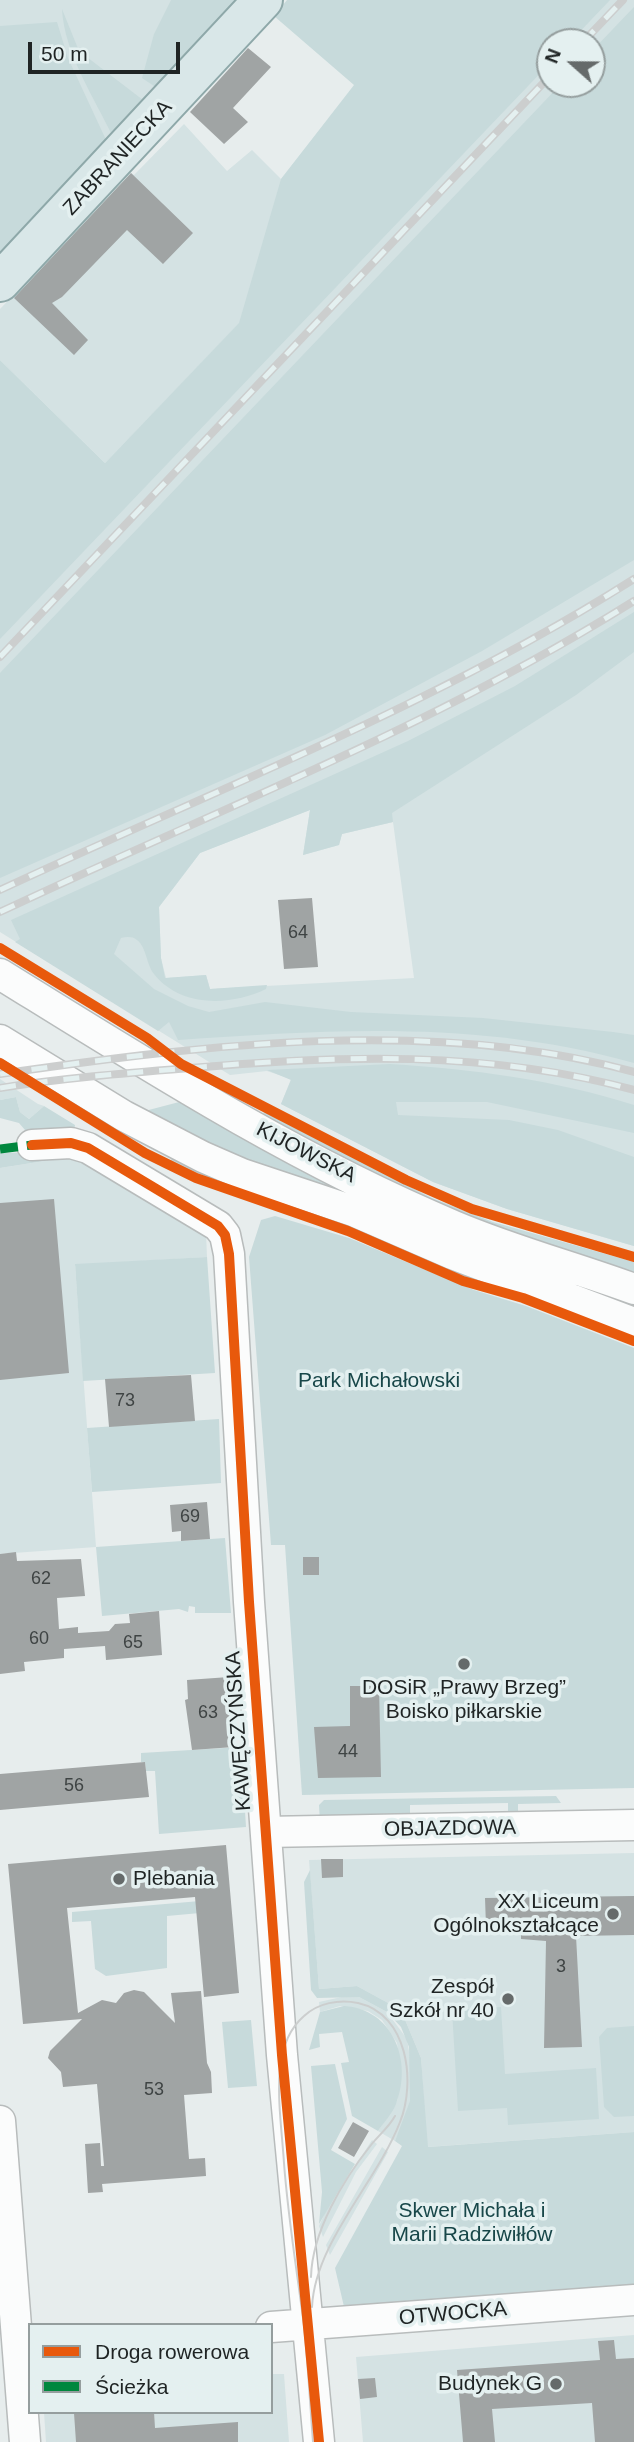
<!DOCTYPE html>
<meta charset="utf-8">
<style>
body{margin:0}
#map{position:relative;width:634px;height:2442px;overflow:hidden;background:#e7eded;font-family:Arial,sans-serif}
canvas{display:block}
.legend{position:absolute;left:28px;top:2323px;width:245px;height:91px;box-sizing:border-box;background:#e4f0f0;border:2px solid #959e9e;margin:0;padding:9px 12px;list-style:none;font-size:21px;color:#1f2424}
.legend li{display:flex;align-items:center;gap:14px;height:35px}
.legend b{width:35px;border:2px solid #959e9e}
.north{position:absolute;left:536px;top:28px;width:70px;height:70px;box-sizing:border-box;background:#e4f0f0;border:2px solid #959e9e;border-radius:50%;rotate:291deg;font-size:19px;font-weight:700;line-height:28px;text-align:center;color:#1f2424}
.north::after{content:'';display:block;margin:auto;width:24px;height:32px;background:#656a6a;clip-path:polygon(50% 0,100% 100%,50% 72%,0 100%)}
.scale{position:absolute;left:28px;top:42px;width:152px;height:32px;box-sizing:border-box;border:4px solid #1f2424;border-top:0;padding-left:9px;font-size:21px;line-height:24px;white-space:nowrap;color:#1f2424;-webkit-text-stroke:5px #e4f0f0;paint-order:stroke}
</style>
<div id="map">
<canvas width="634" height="2442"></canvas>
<ul class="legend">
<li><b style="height:9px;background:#e8590c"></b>Droga rowerowa</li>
<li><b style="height:9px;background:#00873e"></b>Ścieżka</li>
</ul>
<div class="north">N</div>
<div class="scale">50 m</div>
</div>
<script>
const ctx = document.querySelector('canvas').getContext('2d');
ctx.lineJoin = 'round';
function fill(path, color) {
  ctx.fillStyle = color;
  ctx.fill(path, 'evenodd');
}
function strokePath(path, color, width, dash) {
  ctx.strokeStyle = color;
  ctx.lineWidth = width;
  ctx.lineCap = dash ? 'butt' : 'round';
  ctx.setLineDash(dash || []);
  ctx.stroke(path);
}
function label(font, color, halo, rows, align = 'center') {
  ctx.font = font + ' Arial,sans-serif';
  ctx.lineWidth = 7;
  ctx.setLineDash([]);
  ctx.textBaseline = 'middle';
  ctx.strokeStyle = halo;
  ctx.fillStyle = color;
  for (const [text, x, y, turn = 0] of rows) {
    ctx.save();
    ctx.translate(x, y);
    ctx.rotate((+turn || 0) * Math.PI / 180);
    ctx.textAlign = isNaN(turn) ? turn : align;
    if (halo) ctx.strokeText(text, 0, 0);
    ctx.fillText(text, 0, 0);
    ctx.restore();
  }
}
fill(new Path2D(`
 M0 0H238L107 142 0 83Z
 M422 0H634V1246L507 1209 433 1182 281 1104 291 1079 267 1071 230 1075 0 932V611L238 325 105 463 0 360V309L131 173 134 175 184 124 227 171 252 150 281 179ZM550 42H592V84H550ZM310 810 303 855 339 845 342 834 393 822 414 978 210 989 206 975 166 978 161 958 159 907 200 853Z
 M0 1079 38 1104 44 1106 29 1119 20 1112 16 1097 0 1100Z
 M76 1156 206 1233 207 1257 75 1265 96 1547 0 1554V1168Z
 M634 1853V2132L427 2147 421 2058 401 2010 357 1986 319 1989 309 1860Z
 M346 1996 359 1997 387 2012 407 2039 411 2064 410 2107 395 2141 378 2131 397 2101 401 2076 397 2043 382 2020 368 2011 340 2006 320 2012 319 2002Z
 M372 2140 377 2144 356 2172 323 2237 319 2226 326 2211Z
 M382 2147 388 2152 330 2255 326 2245Z
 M634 2335V2442H363L356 2357Z
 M271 2374H284L289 2442H46L44 2412H271Z`), '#d4e2e3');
fill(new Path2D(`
 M171 0H238L160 90 142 78 154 34Z
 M287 0H610L570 42H550V63L0 639V360L105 463 239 323 281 179 354 85 274 16Z
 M634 7V560L482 651 325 735 0 878V673L561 84H592V51Z
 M62 9 79 51 143 100 144 103 113 137C95 99 64 53 62 9Z
 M57 22 68 58 107 142 0 253V26Z
 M634 612V652L576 695 392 813 393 822 342 834 339 845 303 855 310 810 200 853 159 907 161 958 165 978 206 975 210 989 267 985 266 989C231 1006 181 1008 154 974 146 964 147 948 137 940 132 936 126 937 121 938L114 954 154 989 188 1006 209 1012 265 1002 351 1012 483 1018 613 1032 634 1035V1063C484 1020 332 1029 178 1040L169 1022 158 1031 15 942 20 939 11 920 408 741 515 686Z
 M390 1064C473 1069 555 1080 634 1105V1133L487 1102H396L398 1115 509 1120 558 1130 634 1157V1246L507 1209 433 1182 281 1104 291 1080 267 1070Z
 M16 1097 20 1112 29 1119 44 1106 75 1125 74 1133 31 1137 19 1123 0 1118V1100Z
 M183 1101 374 1202 263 1169 141 1112Z
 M264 1112 432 1198 493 1222 634 1262V1272L536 1245 422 1199 262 1116Z
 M44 1152 76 1156 0 1168V1153Z
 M173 1157 511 1290C458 1277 412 1252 361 1233 297 1208 232 1192 170 1162Z
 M275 1216 349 1238 474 1290 526 1306 634 1348V1788L302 1795 285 1545H271L249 1257 261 1220Z
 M207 1257 215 1373 83 1381 75 1264Z
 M219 1419 221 1483 92 1492 87 1428Z
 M225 1538 231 1613H195V1607L189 1606 188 1612 179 1609 102 1616 96 1547Z
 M241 1747 246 1827 159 1834 155 1771H146L145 1762H141V1753Z
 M556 1796 561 1803 518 1804V1817L508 1816V1803L410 1805V1817L320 1822 319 1805 324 1800Z
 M310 1870 319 1989 357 1986 401 2010 421 2058 428 2147 634 2132V2290L345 2311 335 2268 402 2146 395 2141 410 2101 409 2047 401 2027 387 2012 359 1997 317 1998 311 1990 304 1882Z
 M200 1901V1913L167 1916V1968L106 1976 95 1969 91 1921 72 1922V1912Z
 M344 2006C393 2009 413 2061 396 2104 392 2114 384 2122 378 2131L352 2116 341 2063 349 2062 342 2032 319 2034 320 2047 309 2050 320 2012Z
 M501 2007 505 2074 596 2068 599 2119 508 2125 507 2108 458 2111 452 2010Z
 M251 2020 257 2086 228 2088 222 2022Z
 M634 2026V2116L614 2117 604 2107 599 2037 607 2028Z
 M335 2064 347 2119 331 2150 355 2164 319 2224 322 2192 311 2066Z`), '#c7dadb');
fill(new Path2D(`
 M248 48 271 67 233 108 248 122 224 144 190 112Z
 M131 173 193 233 163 264 127 230 62 297 52 303 88 340 74 355 14 298Z
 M312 898 318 967 284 969 278 900Z
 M54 1199 69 1373 0 1380V1203Z
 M191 1375 195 1421 109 1427 105 1379Z
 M207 1502 210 1539 181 1541V1531L172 1532 170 1505Z
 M16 1552 17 1561 81 1559 85 1596 57 1598 59 1629 78 1627V1633L109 1631 115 1624 130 1623 129 1614 159 1611 162 1655 106 1660 105 1646 64 1649V1658L24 1662 25 1671 0 1674V1554Z
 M303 1557H319V1575H303Z
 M229 1677 234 1747 192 1750 185 1700 188 1699 187 1680Z
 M350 1686H379L381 1777 318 1778 314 1727 350 1726Z
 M145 1762 149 1797 0 1810V1774Z
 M226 1845 239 1993 204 1997 195 1897 67 1908 78 2013 102 2000 116 2003 124 1993 134 1990 144 1992 175 2023 171 1993 201 1991 207 2063 211 2072 212 2093 184 2095 189 2159 205 2158 206 2176 102 2184 103 2192 88 2193 85 2144 100 2143 101 2166H104L97 2084 63 2087 61 2072 48 2058 50 2051 82 2019 23 2024 8 1864Z
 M321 1859H343V1877L322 1878Z
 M634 1896V1935L576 1936 582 2047 544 2048 546 1941 521 1939V1925L486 1926 485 1898Z
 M353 2122 369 2131 354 2157 338 2148Z
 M614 2340 616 2359 634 2358V2442H595L592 2403 492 2409 495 2442H463L457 2370 600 2360 598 2341Z
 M375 2378 377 2397 360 2399 358 2379Z
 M154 2412 155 2428 238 2422V2442H76L74 2413Z`), '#a0a4a4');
const minor = new Path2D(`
 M0 974C147 1065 294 1159 454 1226 513 1251 574 1267 634 1289
 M0 1040 124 1116 203 1157 242 1174 353 1211 452 1254 634 1323
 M32 1145 71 1143 88 1148 218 1226 225 1235 229 1254 249 1602 282 2055 319 2442
 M266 1832 634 1825
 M0 2121 25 2442
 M271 2327 634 2300`);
const major = new Path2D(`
 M0 282 263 0`);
strokePath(minor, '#b8bcbc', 33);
strokePath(major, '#8ea8a9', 42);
strokePath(minor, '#fbfcfc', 30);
strokePath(major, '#d9e7e8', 38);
strokePath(new Path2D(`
 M311 2277C312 2232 343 2180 371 2145 379 2135 389 2127 395 2116
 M312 2307C315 2242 377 2182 400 2122 416 2082 408 2014 358 2003 339 1999 318 2003 304 2016 289 2029 282 2049 280 2068 277 2099 282 2132 284 2163 288 2218 297 2271 304 2326 308 2364 310 2403 313 2442`), '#cccece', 2);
const rail = new Path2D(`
 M583 42 623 0
 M0 657 550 76
 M0 890C214 790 434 706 634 579
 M0 912C214 811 433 727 634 601
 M0 1074C204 1045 433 1016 634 1072
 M0 1088C63 1078 127 1073 190 1068 340 1055 488 1050 634 1090`);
strokePath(rail, '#cccece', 8);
strokePath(rail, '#e4f0f0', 5, [16]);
strokePath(new Path2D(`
 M0 1149 32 1145`), '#00873e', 9, [18, 9]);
strokePath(new Path2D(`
 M0 948 147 1038 181 1064 406 1180 472 1209 634 1257
 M0 1063 145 1153 196 1178 348 1231 463 1281 523 1298 634 1341
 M32 1145 71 1143 88 1148 218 1226 225 1235 229 1254 249 1602 282 2055 319 2442`), '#e8590c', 10);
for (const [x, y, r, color] of [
 [464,1664,7,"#656a6a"],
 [119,1879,7,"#656a6a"],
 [613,1914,7,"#656a6a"],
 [508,1999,7,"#656a6a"],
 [556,2384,7,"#656a6a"]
]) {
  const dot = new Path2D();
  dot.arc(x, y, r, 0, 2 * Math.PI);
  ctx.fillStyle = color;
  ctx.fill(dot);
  strokePath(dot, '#e4f0f0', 2.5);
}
label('18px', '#3f4444', null, [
 ["64",298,933],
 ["73",125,1401],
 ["69",190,1517],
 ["62",41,1579],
 ["60",39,1639],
 ["65",133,1643],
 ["63",208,1713],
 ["44",348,1752],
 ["56",74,1786],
 ["3",561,1967],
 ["53",154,2090]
]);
label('21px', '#1f2424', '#e4f0f0', [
 ["ZABRANIECKA",118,158,-47],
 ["KIJOWSKA",306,1153,27],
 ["KAWĘCZYŃSKA",239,1731,-94],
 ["OBJAZDOWA",450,1829,-1],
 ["OTWOCKA",453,2314,-5]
]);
label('21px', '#184749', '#e4f0f0', [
 ["Park Michałowski",379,1381],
 ["Skwer Michała i",472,2211],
 ["Marii Radziwiłłów",472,2235]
]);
label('21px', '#1f2424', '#e4f0f0', [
 ["DOSiR „Prawy Brzeg”",464,1688,"center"],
 ["Boisko piłkarskie",464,1712,"center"],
 ["Plebania",133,1879,"left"],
 ["XX Liceum",599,1902],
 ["Ogólnokształcące",599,1926],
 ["Zespół",494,1987],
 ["Szkół nr 40",494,2011],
 ["Budynek G",542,2384]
], 'right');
</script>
